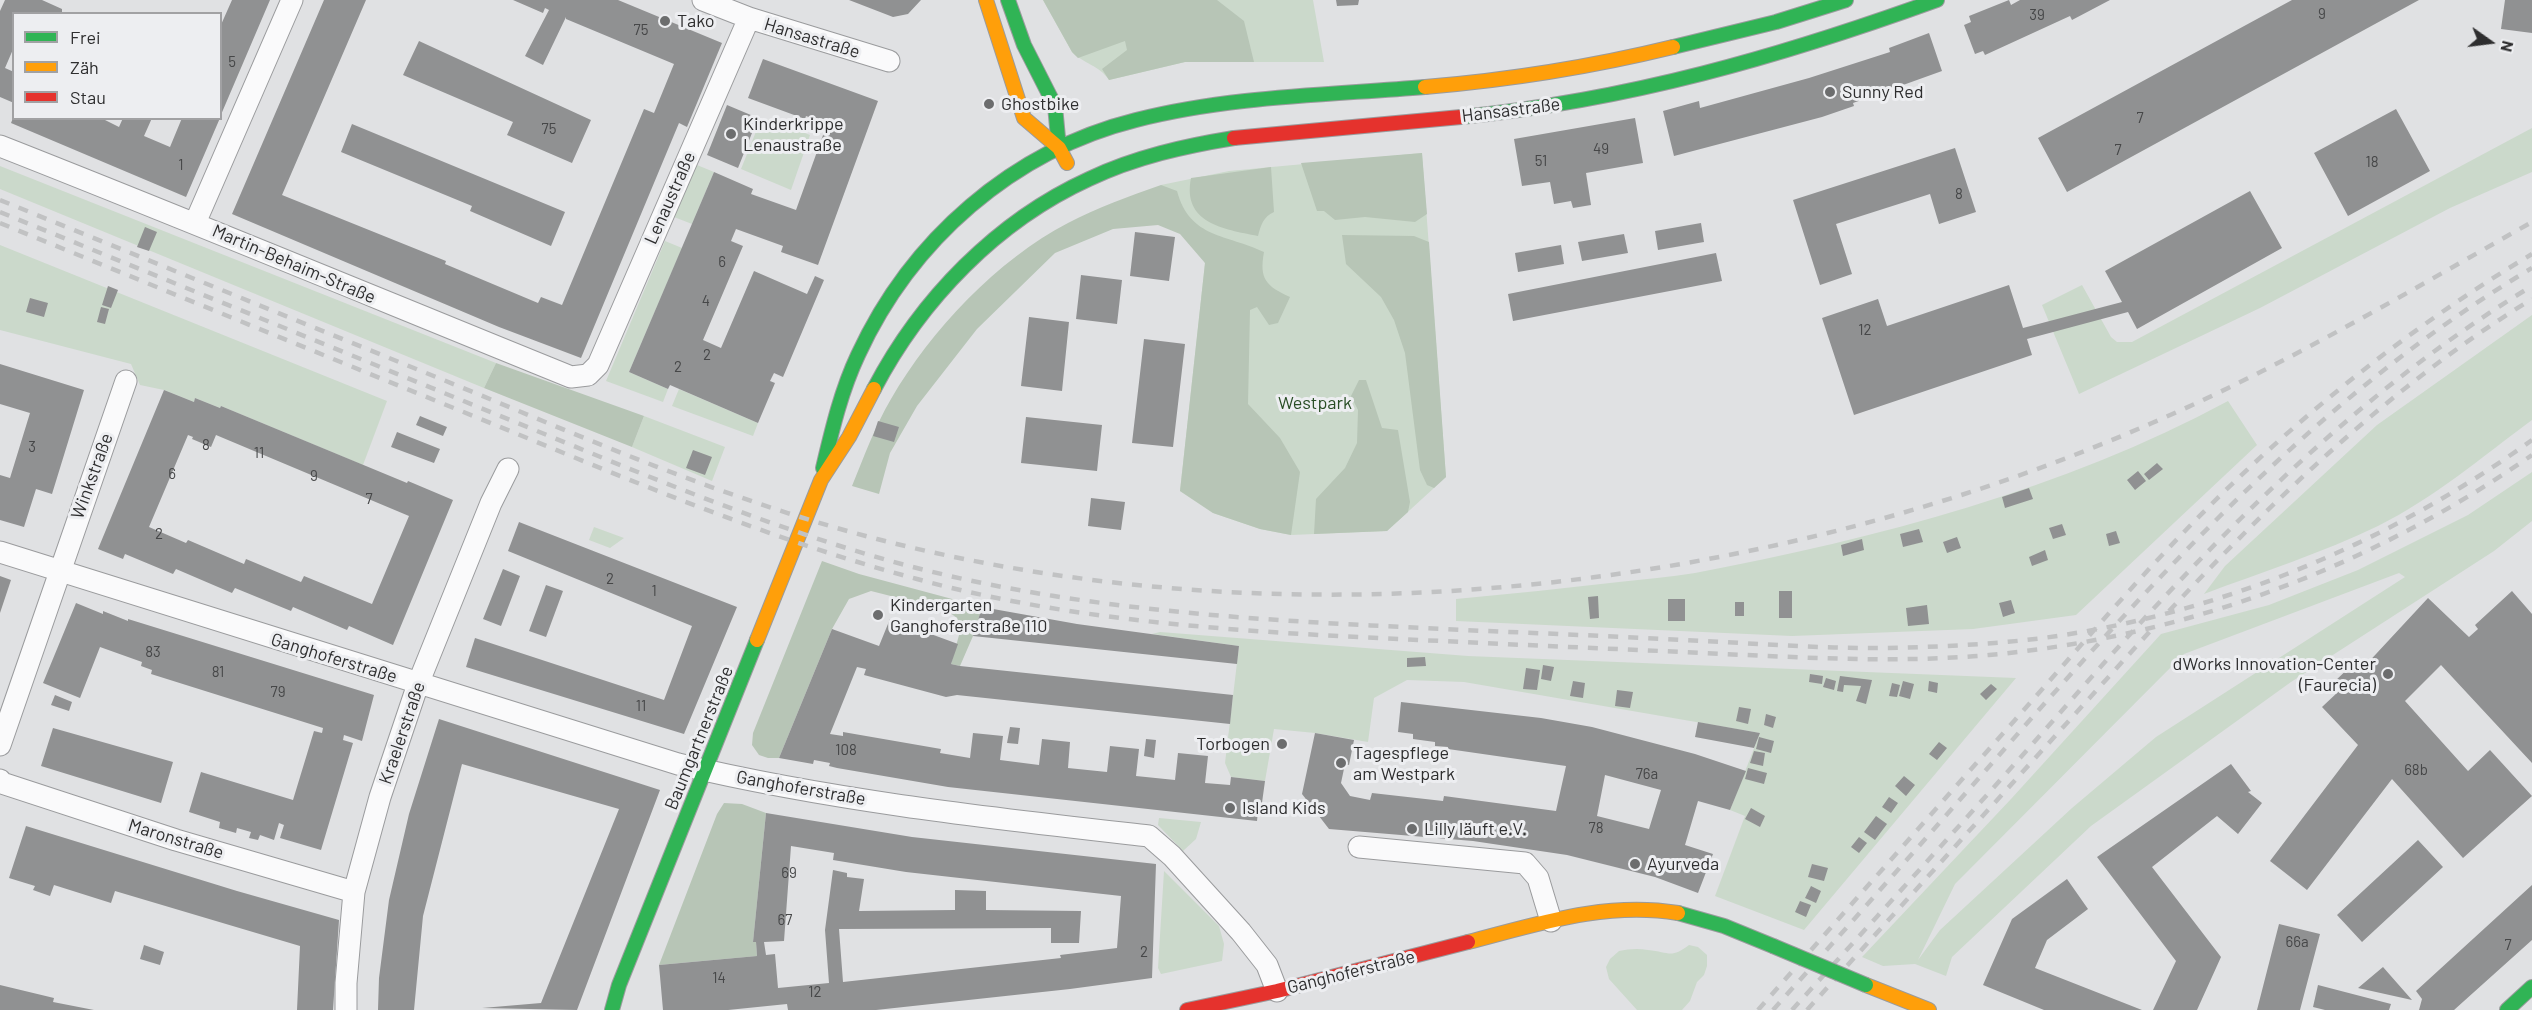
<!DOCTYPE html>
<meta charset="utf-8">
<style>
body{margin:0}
#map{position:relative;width:2532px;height:1010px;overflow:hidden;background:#e0e1e3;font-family:Barlow,sans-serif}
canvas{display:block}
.legend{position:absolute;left:12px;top:12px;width:210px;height:108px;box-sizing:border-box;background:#edeef1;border:2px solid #a1a1a3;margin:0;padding:8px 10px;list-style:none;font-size:18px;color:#2e2e2f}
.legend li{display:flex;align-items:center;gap:12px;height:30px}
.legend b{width:30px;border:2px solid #a1a1a3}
.north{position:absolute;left:2460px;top:12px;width:60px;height:60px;-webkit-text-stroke:4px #edeef1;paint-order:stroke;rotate:104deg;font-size:16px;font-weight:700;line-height:24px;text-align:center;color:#2e2e2f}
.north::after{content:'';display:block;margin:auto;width:21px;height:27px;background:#2e2e2f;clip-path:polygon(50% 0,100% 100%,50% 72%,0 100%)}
</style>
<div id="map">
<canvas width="2532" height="1010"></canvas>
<ul class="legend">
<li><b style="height:8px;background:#30b455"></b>Frei</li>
<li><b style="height:8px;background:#ff9f0a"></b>Zäh</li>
<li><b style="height:8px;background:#e5322d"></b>Stau</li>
</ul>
<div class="north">N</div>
</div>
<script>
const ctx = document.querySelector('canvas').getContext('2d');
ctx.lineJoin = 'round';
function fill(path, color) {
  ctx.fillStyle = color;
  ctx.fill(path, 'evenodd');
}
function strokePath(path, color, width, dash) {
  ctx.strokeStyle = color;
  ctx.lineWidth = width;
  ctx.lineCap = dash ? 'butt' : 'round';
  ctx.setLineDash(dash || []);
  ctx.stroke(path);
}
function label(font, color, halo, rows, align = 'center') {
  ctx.font = font + ' Barlow,sans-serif';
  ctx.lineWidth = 6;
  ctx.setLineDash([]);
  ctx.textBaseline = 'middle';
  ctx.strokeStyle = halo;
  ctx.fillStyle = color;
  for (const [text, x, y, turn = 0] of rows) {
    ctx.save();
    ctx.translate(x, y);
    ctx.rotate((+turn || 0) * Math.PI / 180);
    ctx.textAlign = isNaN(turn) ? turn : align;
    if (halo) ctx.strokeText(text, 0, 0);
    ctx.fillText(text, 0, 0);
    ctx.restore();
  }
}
fill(new Path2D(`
 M1043 0H1313L1324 62H1185L1109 80C1099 65 1084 64 1072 52Z
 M761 119 772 120 810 135 791 190 741 169Z
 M2532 128V172L2450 208 2260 308 2079 394 2042 305 2082 285 2111 337 2117 342H2132Z
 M1422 153 1446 477 1387 531 1291 535 1260 529 1213 513 1180 491 1205 263 1161 185 1229 171Z
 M697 165 714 172 692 224 674 217Z
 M0 166 496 363 484 388 0 189Z
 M665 241 682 248 629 372 668 389 663 402 606 381Z
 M0 245 387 401 363 465 221 406 220 408 195 398 194 402 164 390 140 385 131 364 0 330Z
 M2532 315V420C2482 457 2434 498 2378 526 2322 553 2262 572 2204 594L2225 566 2377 425Z
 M679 389 758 423 753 436 672 406Z
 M2228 401 2257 445 2076 615 1973 629 1792 636 1456 621V599C1511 594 1565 588 1619 582 1644 579 1670 577 1695 573 1878 538 2063 490 2228 401Z
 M644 416 725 447 712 481 632 447Z
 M2532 472V521L2494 551 2291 682 2091 826 1952 957 1946 976 1915 964 1883 966 1862 957 2011 799 2161 634 2269 605 2358 570 2468 515ZM2399 573 2405 577 2156 737 2072 808 1940 930 1918 960 1955 884 2184 654Z
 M594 527 624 538 610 548 589 540Z
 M1160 632 1468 656 2016 678 1804 930 1715 896 1745 816 1730 810 1760 733 1464 682 1407 680 1374 698 1368 742 1315 733 1274 729 1265 781 1231 777 1225 763 1239 646 1152 634Z
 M1159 818 1201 822 1196 839 1183 851 1158 825Z
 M1164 871 1219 926 1224 944 1222 961 1161 974 1158 968Z
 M1689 945 1698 947 1707 955V966L1704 975 1697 982 1690 1001 1682 1010H1637L1609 979 1606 967 1610 959 1619 951C1628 949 1638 948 1648 950 1669 952 1671 959 1689 945Z`), '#cbd9cb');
fill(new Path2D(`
 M1043 0H1217L1244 21 1254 62H1185L1109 80 1102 69 1127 50 1125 41 1078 58 1072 52Z
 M1422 153 1427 214 1415 222 1365 217 1335 220 1324 211H1317L1301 163Z
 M1271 167 1274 212C1263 217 1261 225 1258 236 1223 229 1182 223 1191 178Z
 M1161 185 1177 191C1190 239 1227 234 1264 252 1259 279 1266 286 1290 297L1278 323 1269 325 1257 307 1250 310 1248 404 1280 438 1300 472 1291 535 1260 529 1213 513 1180 491 1205 263 1180 234 1158 225 1113 229 1055 253 977 329 917 406 890 453 879 494 852 486C864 457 875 426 891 399 931 330 997 260 1068 223 1097 208 1129 196 1161 185Z
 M1342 235 1414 236 1429 242 1446 477 1434 488 1427 485 1420 470 1405 353 1394 320 1381 297 1346 264Z
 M496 363 644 416 632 447 484 388Z
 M1359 380H1366L1382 428 1398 430 1410 502 1408 512 1387 531 1314 534 1316 499 1345 468 1357 443 1358 410 1351 396Z
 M822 561 859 574 982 607 973 636 960 666 951 664 961 628 957 618 946 610 871 591 849 599 832 629 779 758H768L759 755 752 745 753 733Z
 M724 803 742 804 766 813 753 942H756L757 956 659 965 717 814Z`), '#b7c5b6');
fill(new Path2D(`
 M5 0H42L62 9V14H14V47L5 68 14 72V103L0 97V11Z
 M232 0H270L220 117V27Z
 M324 0H366L282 195 446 261 445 264 538 303 541 297 562 305 644 109 654 113 674 64 566 19V17L543 65 525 56 549 10 545 8 543 13 513 0H618L722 43 687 127 679 123 581 358 499 327 232 214Z
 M849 0H921L908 14 893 17Z
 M1336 0H1359L1358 5 1337 6Z
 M2009 0 2011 5 2020 0H2110L2072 20 2070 16 1985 55 1983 51 1975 54 1964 25 1971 22 1969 16Z
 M2292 0H2419L2067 192 2038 138Z
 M2505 0H2532V33L2501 29Z
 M1929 33 1942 71 1853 103 1854 106 1822 117 1674 156 1663 111 1699 101 1700 108 1809 78 1890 52 1889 48Z
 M419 41 591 120 572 163 507 135 513 122 403 75Z
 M763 59 878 101 818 265 781 252 783 246 736 229 731 241 743 246 703 340 721 348 754 271 807 294 815 276 824 280 783 377 774 373 770 381 775 383 758 423 670 385 668 389 629 372 714 172 753 189 751 194 796 210 827 124 806 116 805 119 748 98Z
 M727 105 758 118 738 168 707 155Z
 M2396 109 2430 171 2348 216 2314 153Z
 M13 118H101L119 127 123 118H152L144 136 170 147 182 118H220L186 197 11 123Z
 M1635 118 1643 163 1586 173 1591 205 1573 208 1571 201 1554 204 1550 182 1522 186 1514 139Z
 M352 124 565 212 551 246 470 211 472 206 341 152Z
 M1955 148 1976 212 1939 224 1930 194 1836 224 1852 274 1820 285 1793 200Z
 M2250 191 2282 248 2137 329 2128 312 2027 339 2032 355 1854 415 1822 318 1878 299 1887 326 2009 285 2023 328 2122 302 2105 271Z
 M1701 223 1704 242 1658 250 1655 231Z
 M145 227 157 232 149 251 137 247Z
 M1135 232 1175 237 1169 281 1130 276Z
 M1624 234 1628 253 1582 261 1578 242Z
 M1561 245 1564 264 1518 272 1515 253Z
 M1716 253 1722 281 1513 321 1508 294Z
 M1081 275 1122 280 1117 324 1076 319Z
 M108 286 118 290 111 308 102 305Z
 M30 298 48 303 44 317 26 312Z
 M101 307 109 309 105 324 97 322Z
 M1029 317 1069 322 1062 391 1021 386Z
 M1144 339 1185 344 1173 447 1132 443Z
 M0 364 84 390 52 494 36 489 24 527 0 520V475L10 478 30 413 0 404Z
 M164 390 194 402 195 398 220 408 221 406 407 483 408 481 453 500 393 645 349 626 347 630 293 607 291 611 235 588 232 593 176 569 173 574 125 554 123 559 98 549ZM188 435 193 437 192 439 211 447 216 435 409 516 372 604 304 576 301 582 246 559 244 564 188 540 186 543 149 527Z
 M420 416 447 427 443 436 416 425Z
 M1026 417 1102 425 1097 471 1021 463Z
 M878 421 899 427 894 442 873 436Z
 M397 432 440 449 434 463 391 447Z
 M693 450 712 457 705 475 686 468Z
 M2157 463 2163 469 2149 480 2144 474Z
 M2138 471 2146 481 2135 490 2127 480Z
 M2029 488 2033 499 2005 508 2002 497Z
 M1091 498 1125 502 1121 530 1088 526Z
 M519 522 737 607 684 734 466 667 475 638 664 700 692 626 508 551Z
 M2062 524 2066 535 2053 539 2049 528Z
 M1919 529 1923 542 1903 547 1900 534Z
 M2116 531 2120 543 2109 546 2106 534Z
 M1957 537 1961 548 1947 553 1943 542Z
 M1862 539 1864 550 1843 556 1841 545Z
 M2045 550 2048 560 2032 566 2029 557Z
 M503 569 520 576 501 626 483 619Z
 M0 576 11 580 0 613Z
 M546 585 563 591 546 637 529 631Z
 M1779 591H1792V618H1779Z
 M2512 591 2532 614V763L2441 665 2405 701 2468 771 2490 750 2532 796 2463 858 2392 779 2307 890 2270 861 2358 745 2322 707 2339 691 2333 683 2357 660 2363 668 2428 598 2469 637 2478 629 2475 625Z
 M1598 596 1599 618 1590 619 1588 597Z
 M1668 599H1685V621H1668Z
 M2011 600 2015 613 2003 617 1999 603Z
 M1735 602H1744V616H1735Z
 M76 603 103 614V611L128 621V619L374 695 362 741 344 735 343 740 353 743 321 850 280 838 284 825 279 823 274 840 260 835 258 840 249 838 251 832 237 828 236 833 219 828 220 822 189 812 201 772 293 800 314 731 322 733 323 728 151 674 152 670 141 666 142 662 100 647 80 698 43 683Z
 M1927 605 1929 624 1908 626 1906 608Z
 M982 607 1077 624 1239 646 1237 664 973 636Z
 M890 619 958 644 951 664 960 666 1233 695 1230 724 957 695 946 697 864 675 866 669 857 667 830 734 843 736V732L941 749 940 753 970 758 973 733 1003 736 1000 760 1039 765 1042 739 1070 742 1068 768 1107 772 1110 746 1139 749 1136 776 1175 780 1178 753 1208 756 1205 783 1230 785 1231 777 1265 781 1261 810H1258L1257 821 948 787 837 768 829 766 830 763 814 760 813 764 779 758 832 629 879 646Z
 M1425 657 1426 666 1407 667V658Z
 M1543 665 1554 667 1551 681 1541 679Z
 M1526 668 1540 670 1537 690 1523 689Z
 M1810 674 1823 676 1822 684 1809 682Z
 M1840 676 1872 680 1866 704 1856 701 1861 686 1844 685 1843 692 1837 691Z
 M1826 678 1836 681 1834 690 1823 687Z
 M1573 681 1585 683 1583 698 1570 696Z
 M1903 681 1914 684 1910 699 1899 696Z
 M1929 681 1938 683 1937 693 1928 691Z
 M1892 683 1900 685 1897 697 1889 696Z
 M1991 684 1997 689 1986 700 1980 694Z
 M1617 690 1633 692 1630 708 1615 706Z
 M55 695 72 702 69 711 51 705Z
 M1401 702 1541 718 1592 727 1695 754 1746 771 1730 810 1698 801 1685 845 1713 854 1698 893 1655 877 1567 855 1473 841 1329 829 1302 794 1315 733 1354 740 1349 765 1345 764 1341 783 1350 796 1370 800 1372 793 1443 801 1444 796 1556 811 1566 766 1448 749V747L1435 746V742L1413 739V734L1398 732ZM1605 775 1661 790 1649 829 1597 816Z
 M1739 707 1751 709 1748 724 1736 721Z
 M1766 714 1776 717 1773 728 1764 725Z
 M439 719 660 790 577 1010 482 1008 541 1003 619 809 462 764 423 916 414 1010H378L379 978 389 900 409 814Z
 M1698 722 1760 733 1754 748 1695 737Z
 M1010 727 1020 728 1018 744 1007 743Z
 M53 728 173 762 161 803 41 766Z
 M1759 737 1774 741 1771 753 1756 749Z
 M1146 739 1156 740 1154 758 1144 756Z
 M1939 742 1947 748 1937 760 1929 754Z
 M1754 751 1765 753 1763 766 1750 763Z
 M2231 764 2251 791 2248 792 2262 803 2238 834 2217 816 2152 867 2221 957 2197 1010H2153L2176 961 2097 857Z
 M1748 768 1767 773 1764 784 1745 779Z
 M1904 776 1915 785 1906 796 1895 786Z
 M1889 797 1898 803 1891 813 1882 807Z
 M1751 808 1765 816 1760 827 1745 819Z
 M766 813 912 837 1156 864 1152 978 1070 989 876 1010H788L787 1004 728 1010H663L659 965 757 956 756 942H753ZM791 846 834 853 833 860 906 872 1121 896 1117 948 1060 955 1061 958 843 982 839 929 1051 928V943H1079L1081 911 986 910V891L955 890V910L859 911 864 879 847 877V873L833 870 825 930 829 983 778 988 775 954 766 955 764 942 784 941Z
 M1876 816 1887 824 1875 840 1864 832Z
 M26 826 237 891 339 920 333 1010H297L300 946 115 891 111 903 54 885 50 896 33 890 35 886 9 878Z
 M1859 837 1867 843 1859 853 1851 847Z
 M2418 840 2443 867 2362 942 2337 915Z
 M1812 864 1828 868 1824 881 1808 877Z
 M2067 879 2088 909 2047 940 2035 968 2142 1010H2044L1983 985 2012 919Z
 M2532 885V940L2454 1010H2419L2422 999 2416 991Z
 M1811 886 1821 891 1816 903 1805 898Z
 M1800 901 1811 905 1806 917 1795 912Z
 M2279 924 2320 934 2300 1010H2257Z
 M144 945 164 952 160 965 140 959Z
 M2383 967 2412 1000 2358 988Z
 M0 985 54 998 53 1002 94 1010H0Z
 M2318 985 2391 1004 2389 1010H2325L2313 1007Z`), '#909192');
const street = new Path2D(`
 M703 0 749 18 889 61
 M0 146C191 221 381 300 571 377L588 375 598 365 749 18
 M195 223 292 0
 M0 552 678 764C833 801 991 818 1149 836L1172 856 1241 932 1267 965 1277 991
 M0 745 126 381
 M0 780 2 783 176 840 354 892
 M1359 847 1525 863 1538 878 1551 921
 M346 1010V983L354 892 380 797 418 684 491 503 508 469`);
const fast = new Path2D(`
 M1008 0 1024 45 1055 106 1059 148
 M1673 47 1776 22 1846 0
 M1461 117C1629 100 1779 57 1937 0
 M874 389C921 299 997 221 1089 179 1135 157 1185 146 1234 138
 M823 468C832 430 841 391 858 355 911 240 1012 151 1136 120 1230 96 1329 95 1425 87
 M1678 913 1724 926 1773 946
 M612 1010 619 985 757 640
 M2507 1010 2532 987`);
const slow = new Path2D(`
 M986 0 1024 118 1059 148 1067 163
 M1425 87C1509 80 1591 67 1673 47
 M757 640 821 480 849 437 874 389
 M1468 942C1538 924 1605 901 1678 913
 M1866 985 1929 1010`);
const jam = new Path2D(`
 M1234 138 1461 117
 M1187 1010 1277 991 1468 942`);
strokePath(street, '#9a9b9d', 23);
strokePath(fast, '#9a9b9d', 16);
strokePath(slow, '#9a9b9d', 16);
strokePath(jam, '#9a9b9d', 16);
strokePath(street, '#fafafb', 21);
strokePath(fast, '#30b455', 14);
strokePath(slow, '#ff9f0a', 14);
strokePath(jam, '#e5322d', 14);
strokePath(new Path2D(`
 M0 200C158 264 315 328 473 392 605 447 738 503 877 539 1292 646 1761 594 2152 423 2284 366 2408 292 2532 222
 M0 212C164 279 329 346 493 413 616 463 739 516 866 554 1067 614 1277 621 1485 631 1565 634 1645 638 1724 642 1791 646 1857 650 1924 647 1972 645 2022 642 2070 634 2236 607 2396 538 2532 440
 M0 223C164 290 328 357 493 424 632 481 771 540 917 579 1099 629 1297 634 1484 643 1564 647 1644 650 1724 654 1812 658 1901 663 1989 655 2185 637 2371 567 2532 455
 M2169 611C2278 495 2395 383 2532 299
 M1758 1010C1844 913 1929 816 2015 720 2071 657 2125 593 2183 533 2286 426 2405 330 2532 254
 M1773 1010C1859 914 1944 818 2029 721 2182 549 2332 387 2532 268
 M1792 1010C1881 912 1970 815 2058 715 2198 555 2348 397 2532 286
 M1807 1010 2152 629`), '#c1c2c3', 4.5, [10, 10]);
const fastBridge = new Path2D(`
 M1773 946 1866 985`);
strokePath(fastBridge, '#9a9b9d', 16, []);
strokePath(fastBridge, '#30b455', 14);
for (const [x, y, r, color] of [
 [665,21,6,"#6c6d6e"],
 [1830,92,6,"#6c6d6e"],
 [989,104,6,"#6c6d6e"],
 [731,134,6,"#6c6d6e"],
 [878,615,6,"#6c6d6e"],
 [2388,674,6,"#6c6d6e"],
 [1282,744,6,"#6c6d6e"],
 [1341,763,6,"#6c6d6e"],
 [1230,808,6,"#6c6d6e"],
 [1412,829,6,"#6c6d6e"],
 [1635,864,6,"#6c6d6e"]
]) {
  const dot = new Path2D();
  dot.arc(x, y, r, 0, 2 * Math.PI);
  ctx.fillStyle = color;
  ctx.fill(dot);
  strokePath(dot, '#edeef1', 2);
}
label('15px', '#464748', null, [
 ["9",2322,14],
 ["39",2037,15],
 ["75",641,30],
 ["5",232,62],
 ["7",2140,118],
 ["75",549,129],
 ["49",1601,149],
 ["7",2118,150],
 ["51",1541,161],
 ["18",2372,162],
 ["1",181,165],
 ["8",1959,194],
 ["6",722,262],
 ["4",706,301],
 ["12",1865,330],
 ["2",707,355],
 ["2",678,367],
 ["8",206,445],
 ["3",32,447],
 ["11",259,453],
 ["6",172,474],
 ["9",314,476],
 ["7",369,499],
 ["2",159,534],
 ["2",610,579],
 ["1",654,591],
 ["83",153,652],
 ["81",218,672],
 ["79",278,692],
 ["11",641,706],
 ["108",846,750],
 ["68b",2416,770],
 ["76a",1647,774],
 ["78",1596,828],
 ["69",789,873],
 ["67",785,920],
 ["66a",2297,942],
 ["7",2508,945],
 ["2",1144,952],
 ["14",719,978],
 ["12",815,992]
]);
label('18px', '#2e2e2f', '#edeef1', [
 ["Tako",677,21],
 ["Sunny Red",1842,92],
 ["Ghostbike",1001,104],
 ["Kinderkrippe",743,124],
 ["Lenaustraße",743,145],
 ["Kindergarten",890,605],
 ["Ganghoferstraße 110",890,626],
 ["dWorks Innovation-Center",2376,664,"right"],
 ["(Faurecia)",2376,685,"right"],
 ["Torbogen",1270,744,"right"],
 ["Tagespflege",1353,753],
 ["am Westpark",1353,774],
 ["Island Kids",1242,808],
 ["Lilly läuft e.V.",1424,829],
 ["Ayurveda",1647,864]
], 'left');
label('18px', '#2e2e2f', '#edeef1', [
 ["Hansastraße",812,38,17],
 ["Hansastraße",1511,110,-7],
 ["Lenaustraße",670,198,-66],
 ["Martin-Behaim-Straße",294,264,23],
 ["Winkstraße",92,476,-70],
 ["Ganghoferstraße",334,658,17],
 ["Kraelerstraße",402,733,-71],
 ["Baumgartnerstraße",699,738,-68],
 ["Ganghoferstraße",801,788,10],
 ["Maronstraße",176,839,17],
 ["Ganghoferstraße",1351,972,-14]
]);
label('18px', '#294e25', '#edeef1', [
 ["Westpark",1315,403]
]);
</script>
